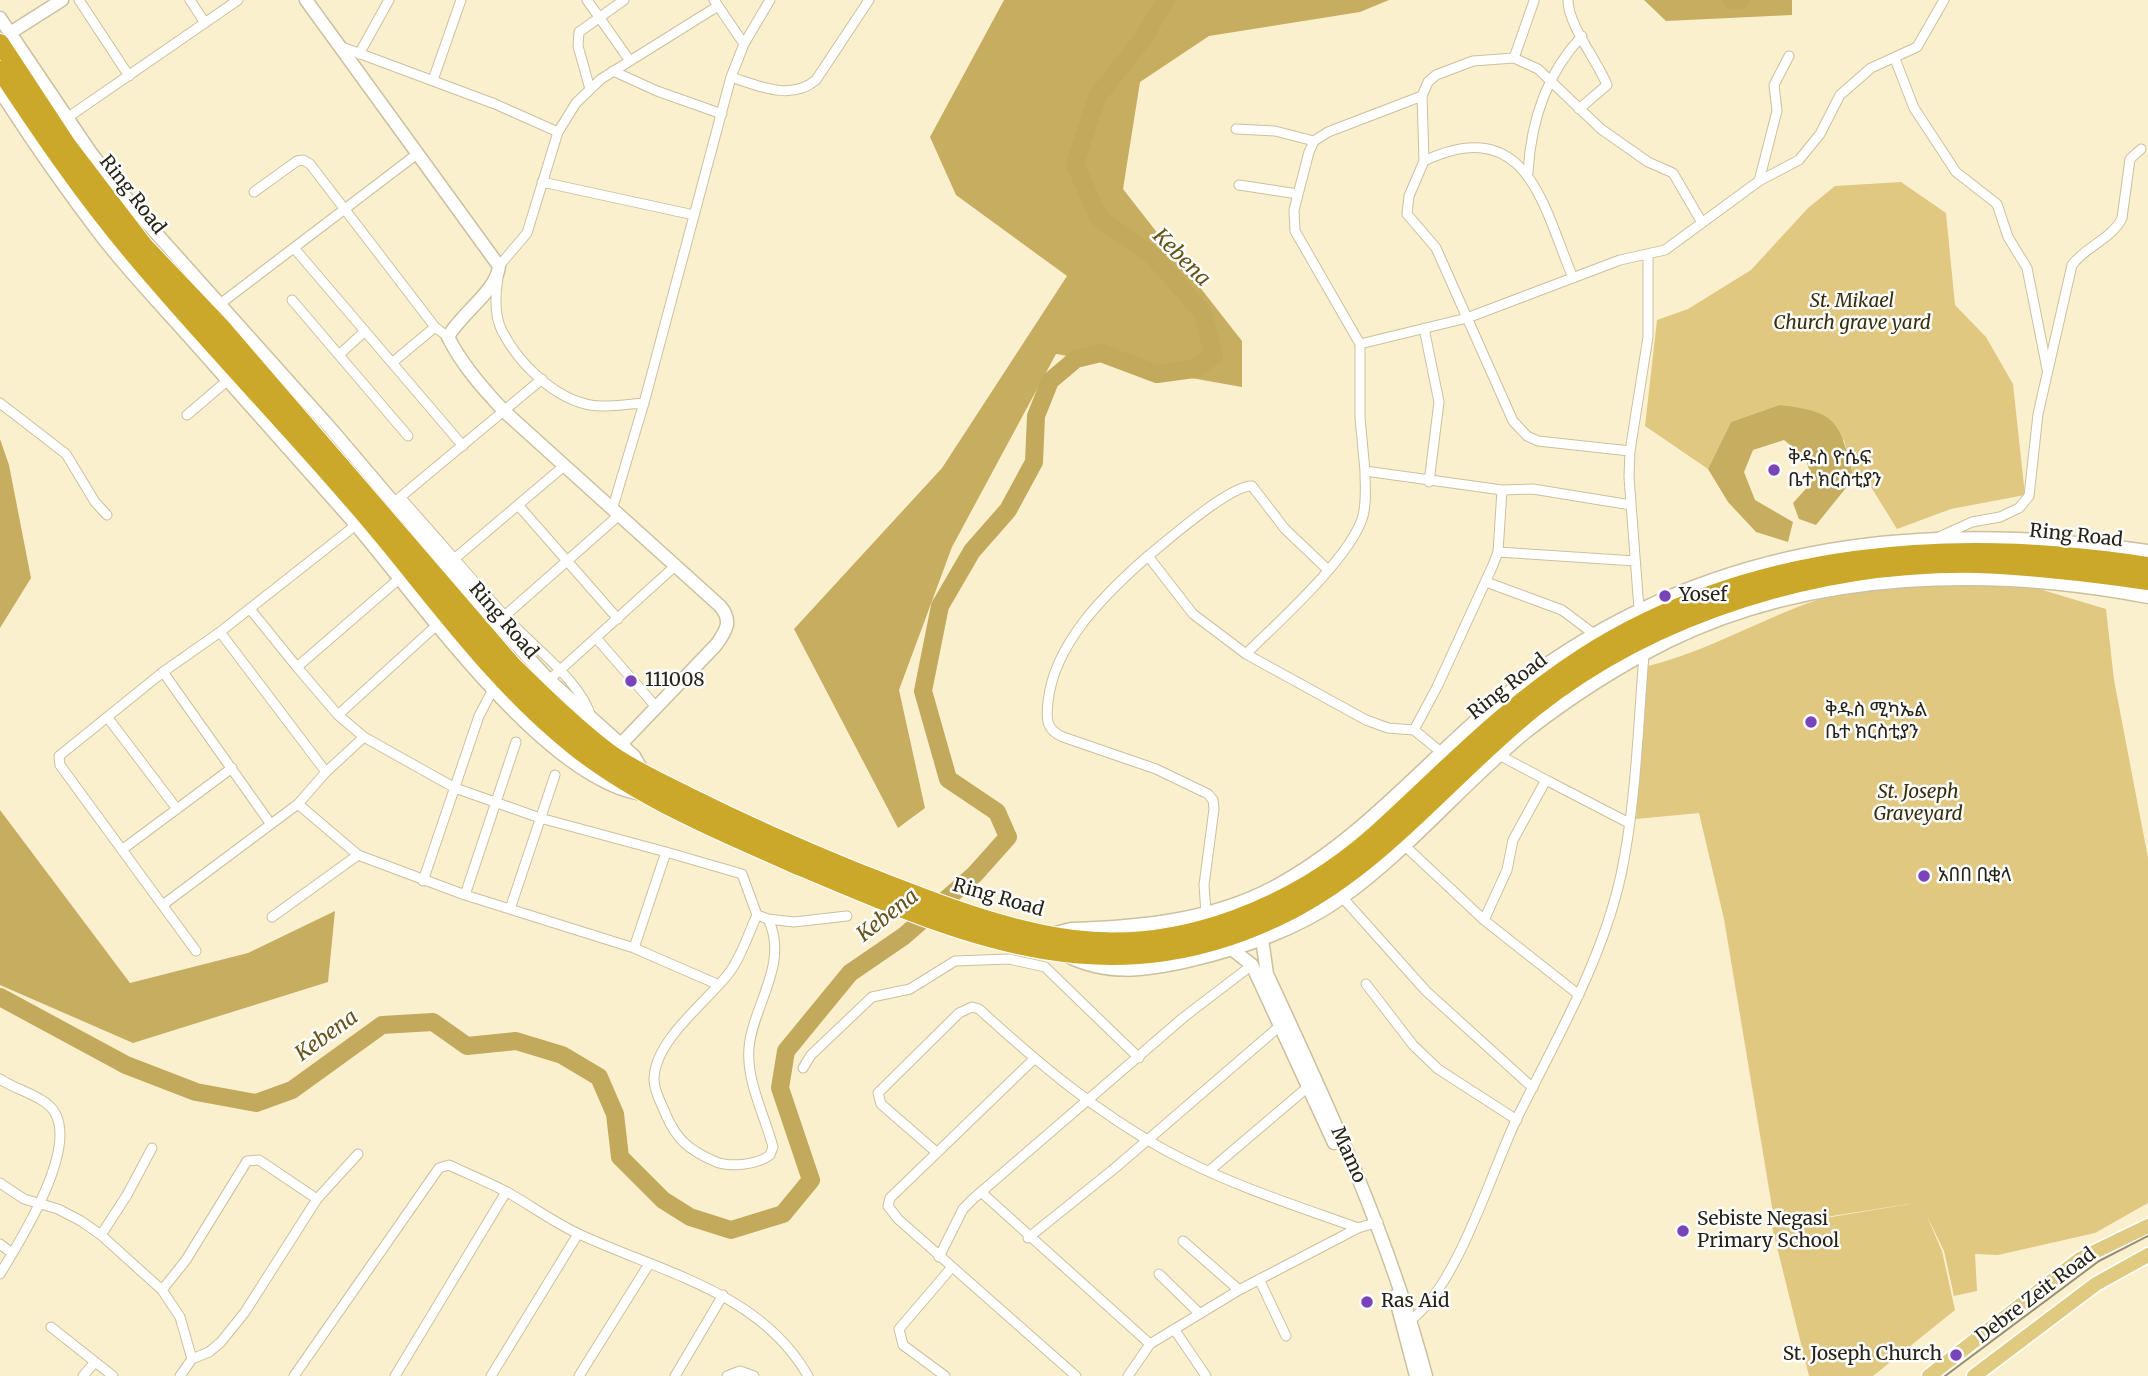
<!DOCTYPE html>
<meta charset="utf-8">
<style>
body{margin:0}
canvas{display:block;background:#fbf0ce}
</style>
<canvas width="2148" height="1376"></canvas>
<script>
const ctx = document.querySelector('canvas').getContext('2d');
ctx.lineJoin = 'round';
function fill(path, color) {
  ctx.fillStyle = color;
  ctx.fill(path, 'evenodd');
}
function strokePath(path, color, width, dash) {
  ctx.strokeStyle = color;
  ctx.lineWidth = width;
  ctx.lineCap = dash ? 'butt' : 'round';
  ctx.setLineDash(dash || []);
  ctx.stroke(path);
}
function label(font, color, halo, rows, align = 'center') {
  ctx.font = font + ' Merriweather,"Noto Sans Ethiopic",serif';
  ctx.lineWidth = 5;
  ctx.setLineDash([]);
  ctx.textBaseline = 'middle';
  ctx.strokeStyle = halo;
  ctx.fillStyle = color;
  for (const [text, x, y, turn = 0] of rows) {
    ctx.save();
    ctx.translate(x, y);
    ctx.rotate((+turn || 0) * Math.PI / 180);
    ctx.textAlign = isNaN(turn) ? turn : align;
    if (halo) ctx.strokeText(text, 0, 0);
    ctx.fillText(text, 0, 0);
    ctx.restore();
  }
}
fill(new Path2D(`
 M1901 182 1946 213 1955 305 1986 337 2013 384 2025 495 1951 509 1897 529 1871 487 1854 478 1844 440 1779 405 1731 422 1708 469 1645 426 1657 320 1688 309 1751 270 1808 208 1835 186Z
 M1930 582 2039 589 2106 609 2114 680 2148 858V1203L2095 1233 1998 1255 1975 1254 1977 1291 1954 1296 1944 1251 1926 1214 1942 1251 1955 1310 1873 1376H1809L1772 1227 1921 1202 1775 1225 1724 919 1699 813 1636 819 1648 666C1709 651 1764 617 1823 598 1856 588 1895 587 1930 582Z`), '#e0c881');
fill(new Path2D(`
 M1004 0H1389L1360 12 1209 36 1140 82 1123 189 1242 341V387L1056 354 952 547 899 690 925 808 898 828 794 629 942 468 1067 276 956 195 930 137Z
 M1644 0H1792V15L1666 21Z
 M1779 405C1839 412 1839 421 1854 478L1816 525 1799 519 1793 503 1812 482 1806 458 1784 440 1753 450 1744 472 1755 500 1793 522 1788 542 1756 532 1728 502 1708 469 1731 422Z
 M0 439 9 465 31 578 0 628Z
 M0 810 130 983 248 953 335 911 328 982 133 1043 0 985Z`), '#c7ad5f');
strokePath(new Path2D(`
 M1732 0H1740
 M0 997 126 1065 196 1092 256 1103 292 1090 382 1025 433 1022 467 1046 516 1041 562 1055 599 1077 615 1114 620 1157 663 1200 690 1217 731 1230 783 1214 811 1180 780 1088 786 1051 850 973 904 936 975 874 1008 837 997 812 948 779 923 691 940 606 972 551 1008 510 1034 462 1036 416 1050 381 1076 359 1101 353 1157 374 1194 369 1214 356 1203 313 1154 257 1099 218 1075 164 1097 97 1144 37 1166 0`), '#c2a95b', 18);
const street = new Path2D(`
 M79 0 129 76
 M190 0 205 23
 M587 0 630 61
 M714 0 744 44
 M1568 0C1568 25 1597 60 1607 85L1579 109
 M342 47 495 104 558 132
 M359 54 389 0
 M1514 58 1534 1
 M1895 59 1914 108 1956 172 1997 204 2008 237 2027 268 2047 369
 M613 71 657 91 722 114
 M731 77C759 86 791 101 816 80L869 0
 M433 80 461 0
 M590 89 578 46 579 32 624 0
 M67 118 238 0
 M1236 129 1275 131 1314 141
 M1424 161C1528 112 1543 207 1573 278
 M1528 172C1531 121 1546 74 1582 36
 M1759 181 1777 111 1774 85 1789 56
 M542 182 694 215
 M1239 185 1298 194
 M254 192 297 161 303 160 310 164 435 327 448 337
 M294 248 463 446
 M499 266 527 233 558 132 576 103 601 79 718 6
 M498 278C495 296 494 315 502 331 519 364 554 398 590 405 607 408 627 404 644 403
 M292 300 408 436
 M220 304 417 154
 M1424 328 1439 402 1429 482
 M1360 344 1295 231 1294 210 1309 152 1314 141 1328 132 1422 96
 M340 354 365 331
 M393 362 435 327
 M0 403 66 454 95 502 107 515
 M187 415 228 380
 M1630 451 1538 441 1527 436 1513 421 1436 248 1407 214 1409 196 1424 161 1422 96 1428 82 1436 75 1473 61 1514 58 1538 69 1601 129 1648 162 1673 173 1701 221
 M1502 490 1533 489 1631 505
 M400 497C435 536 469 576 504 615 529 644 581 680 591 717
 M398 499 542 379
 M518 505 618 619
 M612 510 644 403 731 77 744 44 770 0
 M1939 537 1972 522 2000 517 2019 508 2029 496 2038 414 2072 265C2086 246 2112 239 2122 218L2130 159 2141 149
 M1498 552 1635 561
 M1148 556C1168 540 1230 485 1252 486L1285 529 1327 569
 M453 560 564 466
 M400 578 297 667 338 715 364 737 455 788 540 818 666 852 634 948
 M1486 582 1562 610 1594 634
 M250 609 297 667
 M1639 609 1629 477 1630 451 1648 337V256
 M500 620 618 516
 M220 632 326 772
 M597 639 657 708
 M1246 654C1278 622 1348 560 1362 519 1367 505 1365 487 1365 471
 M163 672 270 823
 M549 680 674 567
 M338 715 438 624
 M108 718 177 809
 M1441 752 1414 730 1437 687 1493 565 1498 552 1502 490 1365 471 1360 418V344L1467 318 1620 260 1665 250 1759 181 1799 160 1820 134 1840 95 1871 68 1917 47 1944 0
 M1546 780 1629 823
 M298 804 358 855 465 895 634 948 719 985
 M1404 845 1484 920 1579 995
 M123 849 232 768
 M666 852 742 874 757 915 768 919C790 963 752 1007 749 1048 746 1081 765 1116 773 1147L770 1155C757 1165 729 1168 714 1161 689 1150 677 1140 666 1115 662 1104 654 1092 654 1080 654 1040 707 1002 729 973 742 956 748 934 757 915
 M423 881 479 716 493 689
 M465 895 516 742
 M1342 897 1426 991 1533 1088
 M164 904 298 804 326 772 364 737
 M510 909 555 775
 M1206 913 1204 885 1214 809 1213 800 1208 794 1156 769 1063 737C1046 730 1046 719 1048 702 1054 643 1106 593 1148 556L1193 614 1246 654 1366 720 1388 728 1414 730
 M272 917 358 855
 M768 919 794 922 847 916
 M1484 920 1507 870 1513 840 1546 780 1499 755
 M196 951 60 765 59 756 163 672 220 632 356 525
 M1366 984 1413 1045 1438 1069 1517 1120
 M1034 1059 890 1198 888 1206 898 1219 1076 1376
 M803 1068 811 1055 872 997 910 989 955 961 1009 959 1045 967 1139 1058
 M0 1079C15 1090 46 1096 55 1113 77 1151 20 1241 0 1274
 M935 1151 881 1104 878 1093 959 1013 972 1007 979 1009C1037 1062 1096 1112 1165 1150 1225 1183 1294 1205 1358 1228
 M1209 1171 1309 1086
 M0 1183 24 1199 58 1209 81 1221 101 1235 162 1290 180 1317 192 1359
 M981 1192 1150 1344
 M101 1235 127 1195 152 1148
 M1028 1238 1115 1168 1281 1025
 M1183 1241 1239 1290
 M0 1244 12 1253
 M939 1257 963 1209 974 1198 1184 1017 1252 965
 M1159 1274 1199 1313
 M1259 1279 1286 1336
 M162 1290 186 1260 247 1161 259 1160 317 1199
 M1408 1322C1457 1289 1491 1172 1517 1118 1556 1040 1602 961 1621 875 1636 804 1638 728 1644 655
 M51 1327 113 1376
 M1174 1329 1206 1376
 M83 1376 95 1362
 M180 1376 192 1359 209 1352 221 1342 245 1312 317 1199 358 1154
 M294 1376 439 1168 449 1165C468 1174 488 1182 507 1192 532 1206 556 1224 581 1235 664 1273 761 1293 808 1376
 M395 1376 506 1192
 M491 1376 578 1234
 M579 1376 649 1264
 M675 1376 723 1295
 M727 1376 740 1371 754 1376
 M945 1376 903 1345 899 1329 952 1267
 M1128 1376 1150 1344 1239 1290 1358 1228 1378 1222`);
const secondary = new Path2D(`
 M306 0 499 266C497 291 461 313 448 337 462 365 483 389 505 412L720 606C733 621 726 631 716 645L621 744
 M0 18 91 153 139 214 332 430 489 615 549 680 634 756 644 774
 M10 33 62 0
 M0 91C32 141 66 190 103 238 131 274 163 307 193 341 246 400 298 460 351 519 416 594 543 780 642 794
 M1055 933 1071 929C1140 927 1212 920 1274 887 1374 834 1445 736 1537 671 1722 539 1929 520 2148 551
 M1262 939 1267 974C1328 1105 1389 1236 1426 1376
 M1233 950 1252 965 1334 1143
 M1065 955C1106 976 1145 971 1188 961 1243 948 1297 930 1343 897 1410 849 1463 783 1527 731 1571 697 1619 666 1669 641 1815 570 1992 567 2148 597
 M1395 1296 1416 1376`);
const primary = new Path2D(`
 M1929 1376 2080 1259 2148 1226
 M1974 1376 2096 1284 2148 1255`);
const highway = new Path2D(`
 M0 43 67 145 144 246 222 328 513 666C543 695 574 726 608 752 632 770 661 782 688 796 742 823 798 848 855 871 924 898 998 929 1073 939 1182 953 1295 906 1375 835 1443 773 1505 707 1583 657 1752 549 1955 536 2148 566
 M0 70C41 132 83 194 131 251 204 339 285 421 359 508 430 590 493 684 580 751 646 801 725 834 801 867 970 939 1114 1002 1292 910 1386 861 1453 773 1534 708 1656 611 1823 561 1978 564 2035 566 2092 573 2148 581`);
strokePath(street, '#cbc09f', 11);
strokePath(secondary, '#cbc09f', 15);
strokePath(primary, '#fff', 17);
strokePath(highway, '#fff', 20);
strokePath(street, '#fff', 9);
strokePath(secondary, '#fff', 12);
strokePath(primary, '#e0ca7f', 14);
strokePath(highway, '#cba72a', 18);
strokePath(new Path2D(`
 M1945 1376 2099 1261 2148 1236`), '#978f77', 2);
for (const [x, y, r, color] of [
 [1774,470,7,"#7943ba"],
 [1665,596,7,"#7943ba"],
 [631,681,7,"#7943ba"],
 [1811,722,7,"#7943ba"],
 [1924,876,7,"#7943ba"],
 [1683,1231,7,"#7943ba"],
 [1367,1302,7,"#7943ba"],
 [1956,1355,7,"#7943ba"]
]) {
  const dot = new Path2D();
  dot.arc(x, y, r, 0, 2 * Math.PI);
  ctx.fillStyle = color;
  ctx.fill(dot);
  strokePath(dot, '#fdfdfd', 2.5);
}
label('19px', '#272316', '#fdfdfd', [
 ["Ring Road",132,195,52],
 ["Ring Road",2076,536,6],
 ["Ring Road",503,621,49],
 ["Ring Road",1508,687,-38],
 ["Ring Road",998,898,16],
 ["Mamo",1348,1155,66],
 ["Debre Zeit Road",2036,1296,-37]
]);
label('italic 19px', '#392e0b', '#fdfdfd', [
 ["St. Mikael",1852,302],
 ["Church grave yard",1852,324],
 ["St. Joseph",1918,793],
 ["Graveyard",1918,815]
]);
label('19px', '#272316', '#fdfdfd', [
 ["ቅዱስ ዮሴፍ",1788,459],
 ["ቤተ ክርስቲያን",1788,481],
 ["Yosef",1679,596],
 ["111008",645,681],
 ["ቅዱስ ሚካኤል",1825,711],
 ["ቤተ ክርስቲያን",1825,733],
 ["አበበ ቢቂላ",1938,876],
 ["Sebiste Negasi",1697,1220],
 ["Primary School",1697,1242],
 ["Ras Aid",1381,1302],
 ["St. Joseph Church",1942,1355,"right"]
], 'left');
label('italic 21px', '#655317', '#fdfdfd', [
 ["Kebena",1181,258,45],
 ["Kebena",888,916,-38],
 ["Kebena",327,1036,-36]
]);
</script>
